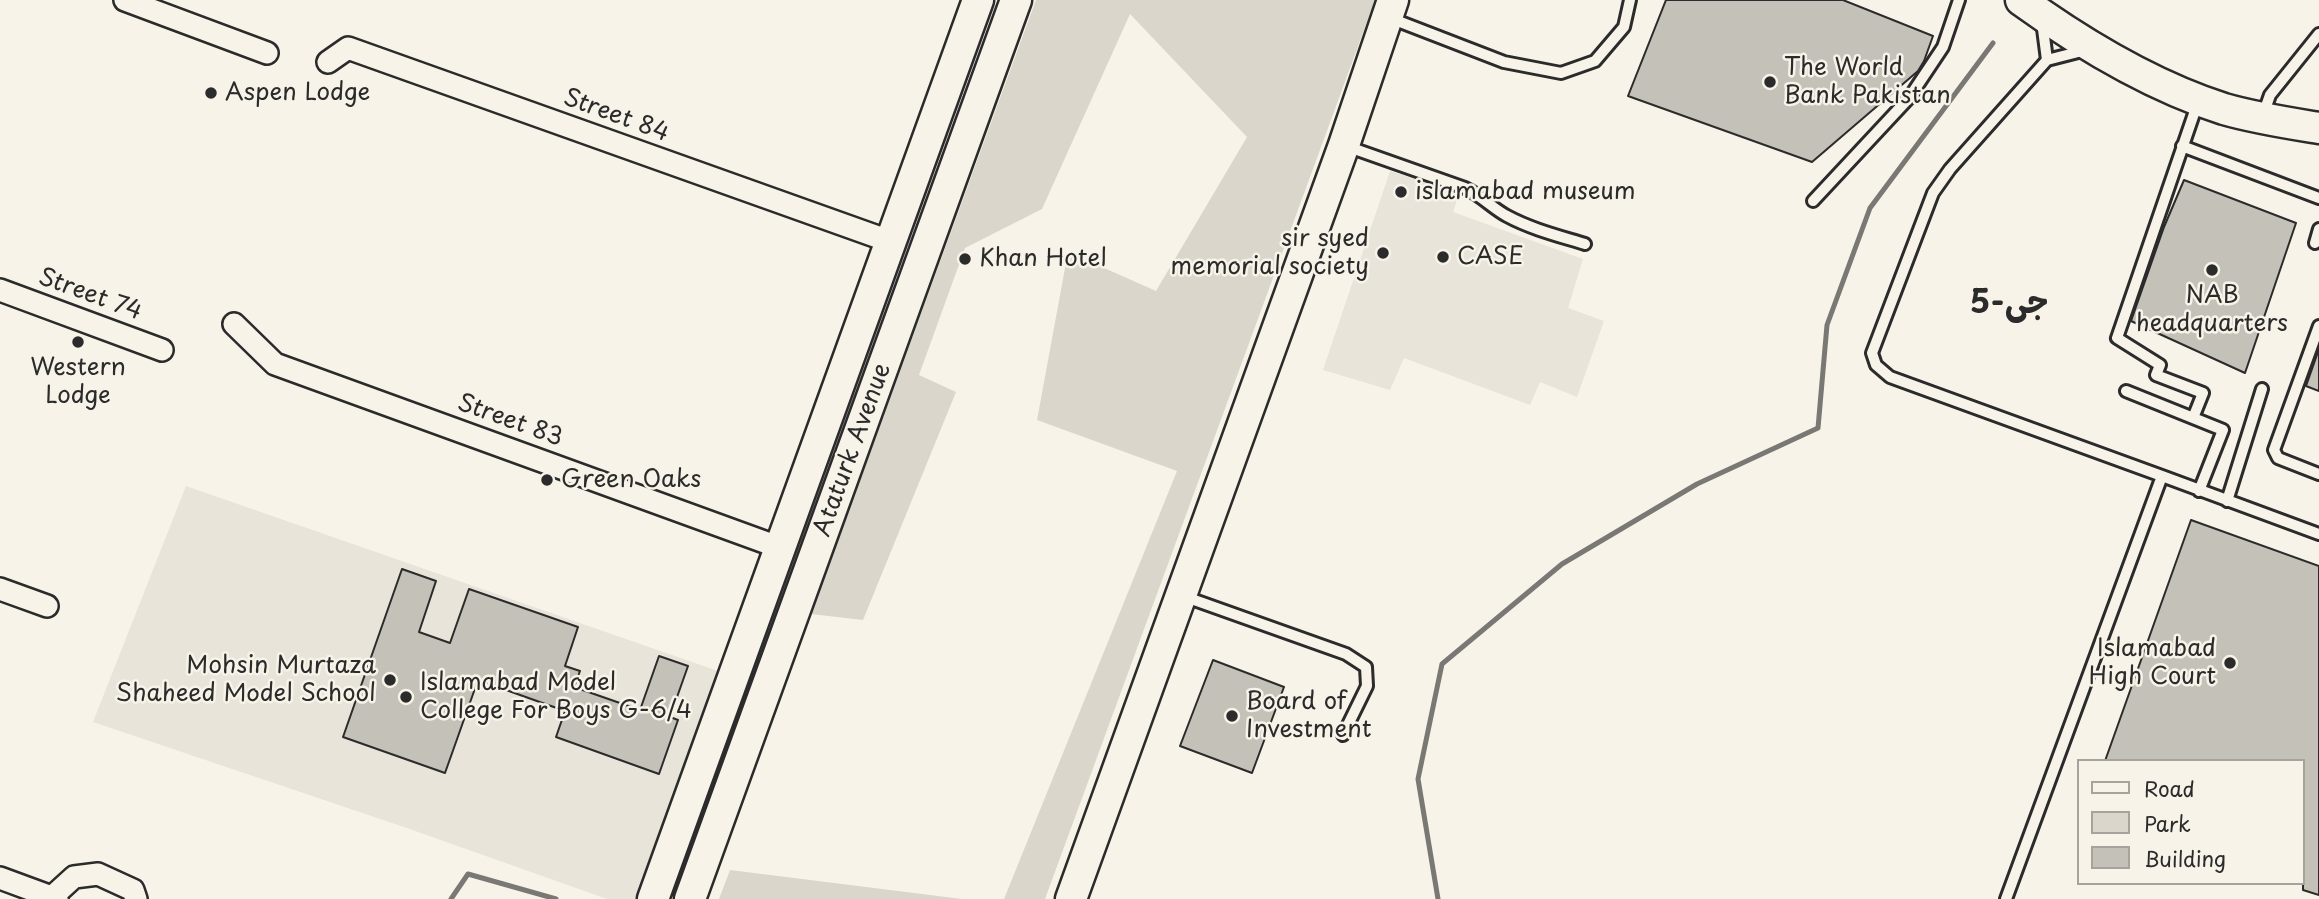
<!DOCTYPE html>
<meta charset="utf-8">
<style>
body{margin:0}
#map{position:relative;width:2319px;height:899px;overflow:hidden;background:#f7f3e8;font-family:"Playpen Sans",sans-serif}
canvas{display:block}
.legend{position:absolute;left:2077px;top:759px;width:228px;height:126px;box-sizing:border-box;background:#f7f3e8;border:2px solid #a5a39c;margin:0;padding:9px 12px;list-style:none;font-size:21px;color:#2b2b2b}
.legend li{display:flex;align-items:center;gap:14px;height:35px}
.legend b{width:35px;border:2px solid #a5a39c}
</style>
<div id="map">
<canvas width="2319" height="899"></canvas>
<ul class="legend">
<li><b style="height:9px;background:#f7f3e8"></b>Road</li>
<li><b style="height:19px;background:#dad6cc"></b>Park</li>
<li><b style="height:19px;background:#c4c1b9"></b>Building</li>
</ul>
</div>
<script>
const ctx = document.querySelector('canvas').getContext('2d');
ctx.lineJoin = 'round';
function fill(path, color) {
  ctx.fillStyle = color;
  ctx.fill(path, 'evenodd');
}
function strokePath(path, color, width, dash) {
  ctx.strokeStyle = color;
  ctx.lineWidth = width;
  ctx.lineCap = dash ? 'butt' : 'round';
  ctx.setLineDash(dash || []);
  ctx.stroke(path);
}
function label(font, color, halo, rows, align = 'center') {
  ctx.font = font + ' "Playpen Sans","Playpen Sans Arabic",sans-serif';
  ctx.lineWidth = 5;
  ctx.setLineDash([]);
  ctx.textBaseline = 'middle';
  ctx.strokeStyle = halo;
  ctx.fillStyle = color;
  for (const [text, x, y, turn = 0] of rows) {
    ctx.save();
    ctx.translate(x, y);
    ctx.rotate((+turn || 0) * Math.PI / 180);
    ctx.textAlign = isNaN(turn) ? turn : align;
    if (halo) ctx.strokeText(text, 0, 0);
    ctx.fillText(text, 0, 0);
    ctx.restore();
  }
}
fill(new Path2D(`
 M1390 171 1459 194 1453 212 1583 259 1568 308 1604 321 1577 397 1540 382 1530 405 1404 358 1390 390 1323 370Z
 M186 486 718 671 636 899H607L404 827 93 722Z`), '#e8e4da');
fill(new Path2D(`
 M1036 0H1375L1045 899H1004L1177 471 1037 420 1068 252 1156 291 1247 137 1130 14 1042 209 965 248 919 375 956 392 863 620 811 614Z
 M730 870 962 899H719Z`), '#dad6cc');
strokePath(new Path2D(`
 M451 899 468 874 556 899
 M1438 899 1418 779 1442 664 1562 564 1697 484 1818 428 1827 325 1870 208 1993 43`), '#7a7874', 5);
const building = new Path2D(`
 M1666 0H1843L1933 36 1924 61 1918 71 1812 162 1628 96Z
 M2184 180 2296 223 2245 373 2131 321 2164 227Z
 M2319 349V391L2306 386Z
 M2191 520 2319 566V895L2303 890V761H2105Z
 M402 569 436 581 419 632 450 643 469 589 578 627 565 666 580 671 574 687 640 710 659 656 688 666 670 717 678 720 659 774 556 737 565 711 478 680 445 773 343 737Z
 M1213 660 1284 687 1252 773 1180 746Z`);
fill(building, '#c4c1b9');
strokePath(building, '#2b2b2b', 2);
const lane = new Path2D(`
 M1390 18 1504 62 1561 73 1595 61 1624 27 1630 0
 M2042 21 2047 60
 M2086 50 2047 60 1950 169 1933 193 1872 353 1876 365 1890 377 2162 476
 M2263 115 2270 95 2319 34
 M1346 146 1465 188C1482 196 1492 208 1507 216 1531 229 1559 236 1585 244
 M2182 146 2319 198
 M1813 201 1909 98 1943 47 1959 0
 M2315 243 2319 229
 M2319 326 2274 450 2278 458 2319 474
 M2126 391 2223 430 2199 491
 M2193 418 2203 393 2156 375 2160 365 2117 338 2198 102
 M2227 501 2262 389
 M1183 596 1346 654 1366 667 1367 686 1343 735
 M2006 899 2162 476 2319 534`);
const street = new Path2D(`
 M125 0 267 53
 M328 62 348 48 889 241
 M0 290 162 350
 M234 324 275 364 781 548
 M0 589 47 606
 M0 878 57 899
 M52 897 74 877 98 874 133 890 136 899`);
const secondary = new Path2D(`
 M2021 0C2082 44 2152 86 2224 109 2255 118 2288 123 2319 128
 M653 899 978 0
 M690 899 1016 0
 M1071 899 1344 145 1393 0`);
strokePath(lane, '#2b2b2b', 16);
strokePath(street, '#2b2b2b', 26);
strokePath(secondary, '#2b2b2b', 35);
strokePath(lane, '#f7f3e8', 10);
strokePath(street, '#f7f3e8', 21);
strokePath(secondary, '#f7f3e8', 30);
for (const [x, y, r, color] of [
 [1770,82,7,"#2b2b2b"],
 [211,93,7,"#2b2b2b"],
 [1401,192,7,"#2b2b2b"],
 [1383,253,7,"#2b2b2b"],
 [1443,257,7,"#2b2b2b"],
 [965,259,7,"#2b2b2b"],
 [2212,270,7,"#2b2b2b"],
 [78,342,7,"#2b2b2b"],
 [547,480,7,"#2b2b2b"],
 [2230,663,7,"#2b2b2b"],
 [390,680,7,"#2b2b2b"],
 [406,697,7,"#2b2b2b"],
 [1232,716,7,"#2b2b2b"]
]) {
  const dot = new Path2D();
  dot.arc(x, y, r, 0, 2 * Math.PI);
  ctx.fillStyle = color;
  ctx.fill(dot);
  strokePath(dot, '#f7f3e8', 2.5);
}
label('24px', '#2b2b2b', '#f7f3e8', [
 ["The World",1784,68],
 ["Bank Pakistan",1784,96],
 ["Aspen Lodge",225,93],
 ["islamabad museum",1415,192],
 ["sir syed",1369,239,"right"],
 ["memorial society",1369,267,"right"],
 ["CASE",1457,257],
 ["Khan Hotel",979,259],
 ["NAB",2212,296,"center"],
 ["headquarters",2212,324,"center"],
 ["Western",78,368,"center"],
 ["Lodge",78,396,"center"],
 ["Green Oaks",561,480],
 ["Islamabad",2216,649,"right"],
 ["High Court",2216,677,"right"],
 ["Mohsin Murtaza",376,666,"right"],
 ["Shaheed Model School",376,694,"right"],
 ["Islamabad Model",420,683],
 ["College For Boys G-6/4",420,711],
 ["Board of",1246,702],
 ["Investment",1246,730]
], 'left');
label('24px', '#2b2b2b', '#f7f3e8', [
 ["Street 84",616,116,20],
 ["Street 74",90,295,20],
 ["Street 83",510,421,20],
 ["Ataturk Avenue",853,450,-70]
]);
label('bold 32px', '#2b2b2b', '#f7f3e8', [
 ["جی-5",2009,304]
]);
</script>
